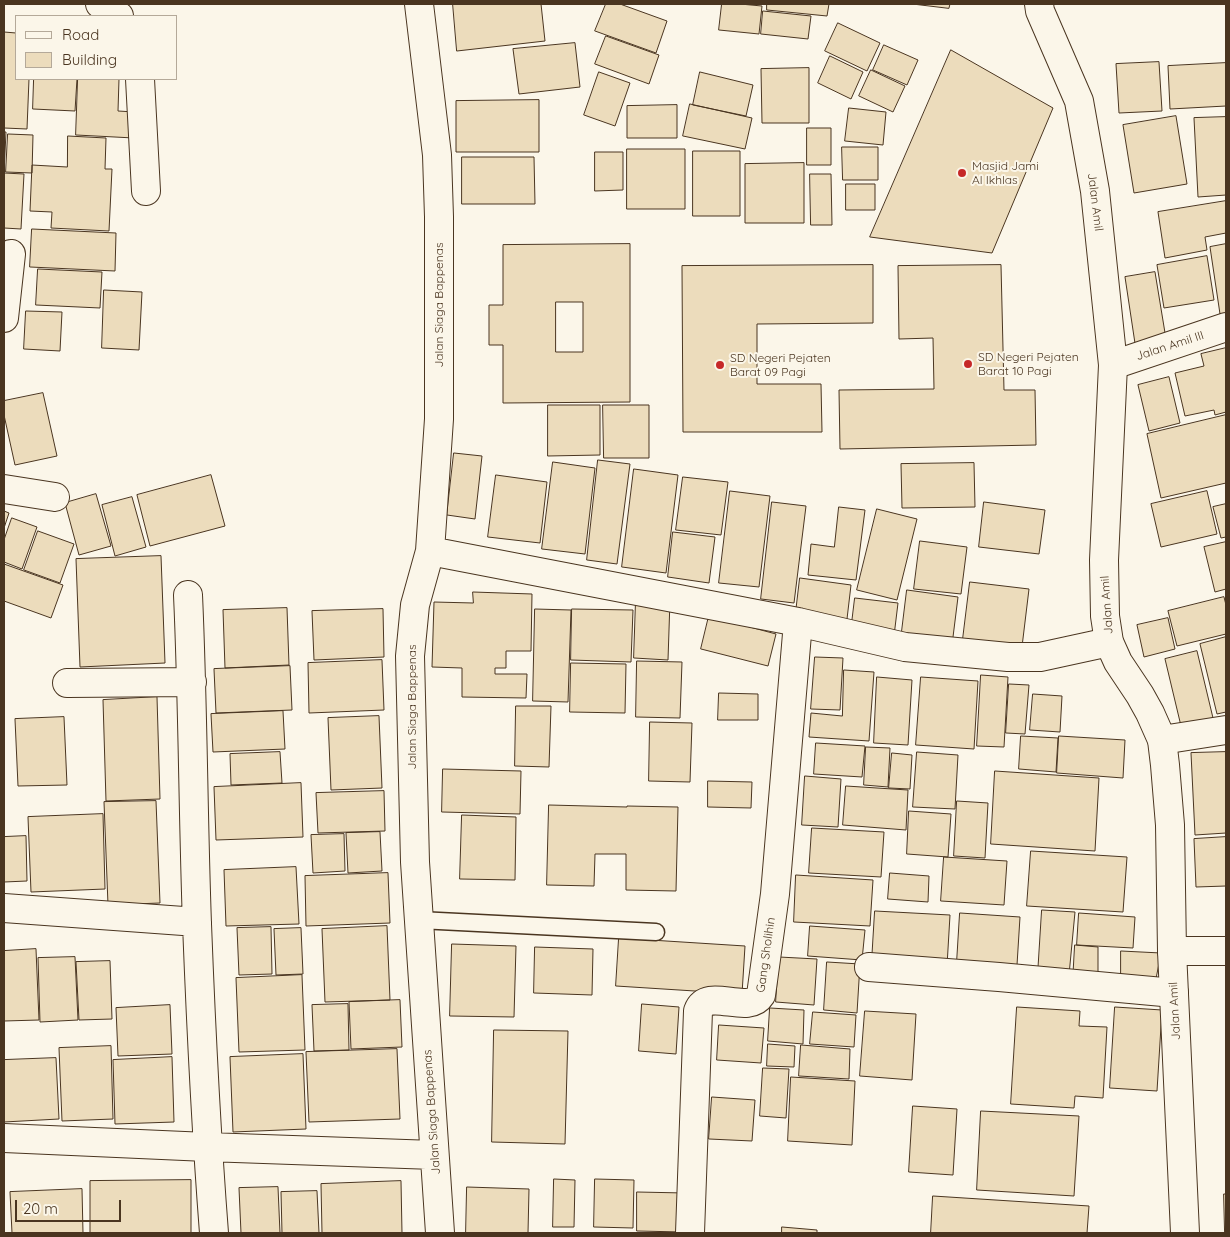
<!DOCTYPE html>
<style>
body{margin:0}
#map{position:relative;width:1230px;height:1237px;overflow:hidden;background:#fbf6e9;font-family:Quicksand,sans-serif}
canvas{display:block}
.frame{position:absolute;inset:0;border:5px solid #4a3520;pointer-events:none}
.legend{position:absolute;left:15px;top:15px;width:162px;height:65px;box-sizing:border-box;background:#fbf6e9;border:1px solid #b4a999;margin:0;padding:6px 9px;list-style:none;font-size:15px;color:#4a3520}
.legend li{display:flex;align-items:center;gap:10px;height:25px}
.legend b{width:25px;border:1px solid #b4a999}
.scale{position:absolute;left:15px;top:1200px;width:106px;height:22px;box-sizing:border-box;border:2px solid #4a3520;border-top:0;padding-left:6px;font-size:15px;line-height:18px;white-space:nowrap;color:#4a3520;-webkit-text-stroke:4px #fbf6e9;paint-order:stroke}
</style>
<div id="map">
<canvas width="1230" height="1237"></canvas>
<div class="frame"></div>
<ul class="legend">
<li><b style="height:6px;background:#fbf6e9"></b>Road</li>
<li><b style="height:14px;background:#ecdcbc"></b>Building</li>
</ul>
<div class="scale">20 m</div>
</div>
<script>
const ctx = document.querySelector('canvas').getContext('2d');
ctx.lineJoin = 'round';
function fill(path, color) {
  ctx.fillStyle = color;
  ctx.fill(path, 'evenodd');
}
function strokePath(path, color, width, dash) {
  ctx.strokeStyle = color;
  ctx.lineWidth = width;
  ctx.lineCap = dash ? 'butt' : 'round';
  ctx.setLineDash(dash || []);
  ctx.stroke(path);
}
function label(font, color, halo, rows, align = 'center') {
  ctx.font = font + ' Quicksand,sans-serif';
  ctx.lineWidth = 4;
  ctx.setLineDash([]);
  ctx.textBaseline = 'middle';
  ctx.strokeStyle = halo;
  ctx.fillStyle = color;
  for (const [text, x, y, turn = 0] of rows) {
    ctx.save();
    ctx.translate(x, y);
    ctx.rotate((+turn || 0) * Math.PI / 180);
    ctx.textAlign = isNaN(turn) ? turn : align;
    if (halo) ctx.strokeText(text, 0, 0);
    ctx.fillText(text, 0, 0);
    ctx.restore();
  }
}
const building = new Path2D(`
 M453 4H541L545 41 457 51Z
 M606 4H620L667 21 656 53 595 31Z
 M722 4H740L762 6 759 34 719 30Z
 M767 4H829L827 16 767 10Z
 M913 4H950L949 8Z
 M763 11 811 16 808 39 761 34Z
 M838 23 880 43 867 71 825 51Z
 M4 32 16 33V79H29L27 129 4 128Z
 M606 36 659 55 649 84 595 64Z
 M575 43 580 87 519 94 513 49Z
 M884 45 918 60 907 85 873 70Z
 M951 50 1053 108 992 253 870 237Z
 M830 56 863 72 851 99 818 83Z
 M1159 62 1162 111 1119 113 1116 64Z
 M1226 63V106L1170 109 1168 66Z
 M809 68V123H762L761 69Z
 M871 70 905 86 893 112 859 96Z
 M599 72 630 83 615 126 584 115Z
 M700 72 753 85 746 116 693 105Z
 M34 79H77L75 111 33 109Z
 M78 79H119L118 111 135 112 134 138 76 135Z
 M539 100V152H456V101Z
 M690 104 752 118 745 149 683 136Z
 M677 105V138H627V106Z
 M849 108 886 112 883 145 845 141Z
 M1176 116 1187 184 1134 193 1123 125Z
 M1226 117V195L1198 197 1194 118Z
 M807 128H831V165H807Z
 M4 132H6L4 173Z
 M8 134 33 135 32 173 6 172Z
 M68 136 106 138 105 169H112L109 231 51 228 52 212 30 211 32 165 67 167Z
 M842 147H878V180H843Z
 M627 149H685V209H627Z
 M693 151H740V216H693Z
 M595 152H623V190L595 191Z
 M462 157H534L535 204H462Z
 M804 163V223H745V164Z
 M4 173 24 174 21 229 4 228Z
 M810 174H831L832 225H811Z
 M846 184H875V210H846Z
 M1226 201V233L1205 237 1207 250 1165 258 1158 212Z
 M32 229 116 233 115 271 30 267Z
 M630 244V402L503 403V345H489V305H503V245ZM556 302H583V352H556Z
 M1226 244V313L1220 314 1210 247Z
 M1207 256 1214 300 1164 308 1157 265Z
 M873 265V323L757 324V384H821L822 432H683L682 266Z
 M1001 265 1004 390H1035L1036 445 840 449 839 390 934 389 933 338 899 339 898 266Z
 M38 269 102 272 100 308 36 305Z
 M1155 272 1167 345 1136 350 1125 277Z
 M104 290 142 292 139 350 102 348Z
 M26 311 62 312 60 351 24 349Z
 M1226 348V412L1215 415 1214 410 1185 416 1175 373 1204 366 1201 354Z
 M1169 377 1180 423 1149 431 1138 385Z
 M43 393 57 456 15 465 4 415V401Z
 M548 405H600V455L548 456Z
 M603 405H649V458H604Z
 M1226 415V483L1161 498 1147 434Z
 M454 453 482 456 475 519 447 515Z
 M598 460 630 464 617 564 587 560Z
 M553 462 595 468 585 554 542 549Z
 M974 463 975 507 902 508 901 464Z
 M634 469 678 475 666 573 622 567Z
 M211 475 225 526 150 546 137 495Z
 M496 475 547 482 540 543 488 537Z
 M683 477 728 482 721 535 676 530Z
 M730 491 770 496 759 587 719 583Z
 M1207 491 1217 534 1161 547 1151 504Z
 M96 494 111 546 79 555 65 503Z
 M132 497 146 547 115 556 102 505Z
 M772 502 806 506 794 603 761 599Z
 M984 502 1045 510 1039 554 979 547Z
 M1226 504V537L1221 538 1213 507Z
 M839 507 865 510 856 580 808 575 811 544 834 547Z
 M877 509 917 519 897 600 857 590Z
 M4 511 9 513 4 528Z
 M12 518 37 527 22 569 4 562V540Z
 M38 531 74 544 60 583 24 570Z
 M673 532 715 537 709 583 668 577Z
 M920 541 967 547 961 594 914 589Z
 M1226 542V589L1215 592 1204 547Z
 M161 556 165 663 80 667 76 559Z
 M4 564 63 585 51 618 4 601Z
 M800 578 851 585 847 619 796 612Z
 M970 582 1029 589 1021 655 962 647Z
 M907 590 958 597 952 645 901 639Z
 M473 592 532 594 531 651H506V668H495V674H527L526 698 462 697V668L432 667 434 602 473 603Z
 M1224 597 1226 605V634L1177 646 1168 611Z
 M855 598 898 603 894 636 851 631Z
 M636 599 670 600 668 660 634 658Z
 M287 608 289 665 225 668 223 610Z
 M383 609 384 657 314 660 312 611Z
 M535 609 571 610 568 702 533 701Z
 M572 609 633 610 631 662 571 660Z
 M709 616 776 634 768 666 701 649Z
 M1168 618 1175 649 1144 657 1137 625Z
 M1226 637V712L1217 714 1200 644Z
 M1197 651 1213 718 1181 726 1165 659Z
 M815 657 843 658 840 710 811 709Z
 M382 660 384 710 309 713 308 663Z
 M637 661 682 662 680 718 636 717Z
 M571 663 626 664 625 713 570 712Z
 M290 666 292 710 216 713 214 669Z
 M844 670 874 672 869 741 809 737 811 713 842 716Z
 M981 675 1008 677 1004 747 977 746Z
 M877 677 912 680 908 745 874 743Z
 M921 677 978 681 974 749 916 745Z
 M1009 684 1029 685 1025 734 1006 733Z
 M719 693 758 694V720H718Z
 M1033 694 1062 696 1060 732 1030 730Z
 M157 697 160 799 106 801 103 700Z
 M516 706H551L549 767 515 766Z
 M283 711 285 749 213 752 211 714Z
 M379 716 382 788 331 790 328 718Z
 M64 717 67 785 18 786 15 719Z
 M650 722 692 723 690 782 649 781Z
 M1021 736 1058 738 1056 772 1019 769Z
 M1059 736 1125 740 1123 778 1057 773Z
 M816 743 865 746 862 777 814 774Z
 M866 747 890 748 888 787 864 785Z
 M280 752 282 783 231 785 230 754Z
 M917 752 958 755 955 809 913 807Z
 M1226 752V833L1195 835 1191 753Z
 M892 753 912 755 910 789 889 788Z
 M443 769 521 771 520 814 442 812Z
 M995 771 1099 778 1095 851 991 844Z
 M805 776 841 779 838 827 802 825Z
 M708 781 752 782 751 808 708 807Z
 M301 783 303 837 216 840 214 787Z
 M846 786 908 790 906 830 843 825Z
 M384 791 385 831 318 833 316 793Z
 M156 801 160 903 108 905 104 802Z
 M957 801 988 803 985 858 954 856Z
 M549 805 627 807V806L678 807 676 891 626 890V854H595L594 886 547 885Z
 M909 811 951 814 948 857 907 854Z
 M103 814 105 889 31 892 28 817Z
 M462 815 516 817 515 880 460 879Z
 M812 828 884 832 881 877 809 873Z
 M380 832 382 871 348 873 346 833Z
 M344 834 345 871 313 873 311 835Z
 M26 836 27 881 4 882V837Z
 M1226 837V886L1196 887 1194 839Z
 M1031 851 1127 857 1123 912 1027 906Z
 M944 857 1007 861 1004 905 941 901Z
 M296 867 299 924 226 926 224 870Z
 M388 873 390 923 306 926 305 876Z
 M890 873 929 876 928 902 888 899Z
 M796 875 873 880 870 926 794 922Z
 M1042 910 1075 912 1069 975 1038 974Z
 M875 911 950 915 947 966 872 961Z
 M960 913 1020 917 1017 965 957 962Z
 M1079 913 1135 917 1133 948 1077 945Z
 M387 926 390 1000 325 1002 322 929Z
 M810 926 865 930 862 960 808 956Z
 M271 927 272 974 239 975 237 928Z
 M301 928 303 974 276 975 274 929Z
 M619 938 745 946 742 994 616 986Z
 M452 944 516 946 514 1017 450 1016Z
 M1075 945 1098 947V982L1073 981Z
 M535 947 593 949 592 995 534 993Z
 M36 949 39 1020 4 1021V951Z
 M1121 951 1161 953 1154 989 1121 984Z
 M75 957 78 1020 40 1022 38 958Z
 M779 957 817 959 814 1005 776 1002Z
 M110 961 112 1019 79 1020 76 962Z
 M827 962 860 964 857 1013 824 1010Z
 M302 975 305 1050 239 1052 236 978Z
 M400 1000 402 1047 351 1049 349 1002Z
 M348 1004 349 1050 314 1051 312 1005Z
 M642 1004 679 1007 676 1054 639 1051Z
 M170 1005 172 1054 118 1056 116 1008Z
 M1017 1007 1080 1011 1079 1026 1107 1027 1103 1098 1075 1096 1074 1108 1011 1104Z
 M1115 1007 1162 1010 1157 1091 1110 1088Z
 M770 1008 804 1010 803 1044 768 1041Z
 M865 1011 916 1014 912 1080 860 1076Z
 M813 1012 856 1015 854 1047 810 1044Z
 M719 1025 764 1028 761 1063 717 1060Z
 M494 1030 568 1031 565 1144 492 1142Z
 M768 1044 795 1046 794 1067 767 1066Z
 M801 1045 850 1049 849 1079 799 1076Z
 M111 1046 113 1119 62 1121 59 1048Z
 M397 1049 400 1119 309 1122 306 1052Z
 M303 1054 306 1129 233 1132 230 1057Z
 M172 1057 174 1122 115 1124 113 1060Z
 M56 1058 59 1119 4 1122V1060Z
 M763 1068 789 1069 786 1118 760 1116Z
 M791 1077 855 1081 852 1145 788 1141Z
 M712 1097 755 1100 752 1141 709 1139Z
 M913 1106 957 1109 953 1175 909 1172Z
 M981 1111 1079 1116 1074 1196 977 1190Z
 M554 1179 575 1180 574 1227H553Z
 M595 1179 634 1180 633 1228 594 1227Z
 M191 1180V1233H90V1181Z
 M401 1181 402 1233H322L321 1184Z
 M278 1187 280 1233H241L239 1188Z
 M467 1187 529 1189 528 1233H466Z
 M82 1189 83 1233H12L10 1192Z
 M317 1191 319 1233H282L281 1192Z
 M637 1192 685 1193 683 1232 637 1231Z
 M1224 1194H1226V1233H1225Z
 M933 1196 1089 1206 1087 1233H931Z
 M782 1227 817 1230V1233H782Z`);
fill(building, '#ecdcbc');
strokePath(building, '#4a3520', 1);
const lane = new Path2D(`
 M419 920 656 932`);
const street = new Path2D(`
 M100 4 108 8 119 16
 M419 4 437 155 439 217V419L430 551 415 605 410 656 415 862 440 1233
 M140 79 146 191
 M4 318 11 254
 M1113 365 1226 327
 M4 489 55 497
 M430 551 798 622 905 647 1008 657H1040L1109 642
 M188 595C193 704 193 814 197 924 201 1027 206 1130 214 1233
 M67 683 192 682
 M1162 740 1226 730
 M4 908 197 922
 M1172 951H1226
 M869 967 999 977 1174 993
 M4 1138 207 1147 434 1155
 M690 1233 698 1011C707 986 748 1016 761 995L775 894 798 622`);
const secondary = new Path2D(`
 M1039 4 1040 11 1079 101 1095 191 1113 365 1104 560 1105 616 1109 642 1118 662 1140 695 1150 713 1162 740 1165 765 1170 825 1172 951 1185 1233`);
strokePath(lane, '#4a3520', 19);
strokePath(street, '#4a3520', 30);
strokePath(secondary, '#4a3520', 30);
strokePath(lane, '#fbf6e9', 16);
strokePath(street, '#fbf6e9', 28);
strokePath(secondary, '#fbf6e9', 28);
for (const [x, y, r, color] of [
 [962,173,5,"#c62828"],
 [968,364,5,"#c62828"],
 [720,365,5,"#c62828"]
]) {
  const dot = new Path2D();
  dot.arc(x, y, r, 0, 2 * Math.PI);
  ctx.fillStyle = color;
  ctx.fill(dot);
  strokePath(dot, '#fbf6e9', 2);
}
label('12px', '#4a3520', '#fbf6e9', [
 ["Masjid Jami",972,166],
 ["Al Ikhlas",972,180],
 ["SD Negeri Pejaten",978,357],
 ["Barat 10 Pagi",978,371],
 ["SD Negeri Pejaten",730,358],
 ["Barat 09 Pagi",730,372]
], 'left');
label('12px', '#4a3520', '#fbf6e9', [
 ["Jalan Amil",1095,202,83],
 ["Jalan Siaga Bappenas",439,305,-90],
 ["Jalan Amil III",1170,346,-18],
 ["Jalan Amil",1107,605,-94],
 ["Jalan Siaga Bappenas",412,707,-90],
 ["Gang Sholihin",766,955,-82],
 ["Jalan Amil",1175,1011,-93],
 ["Jalan Siaga Bappenas",432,1112,-94]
]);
</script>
